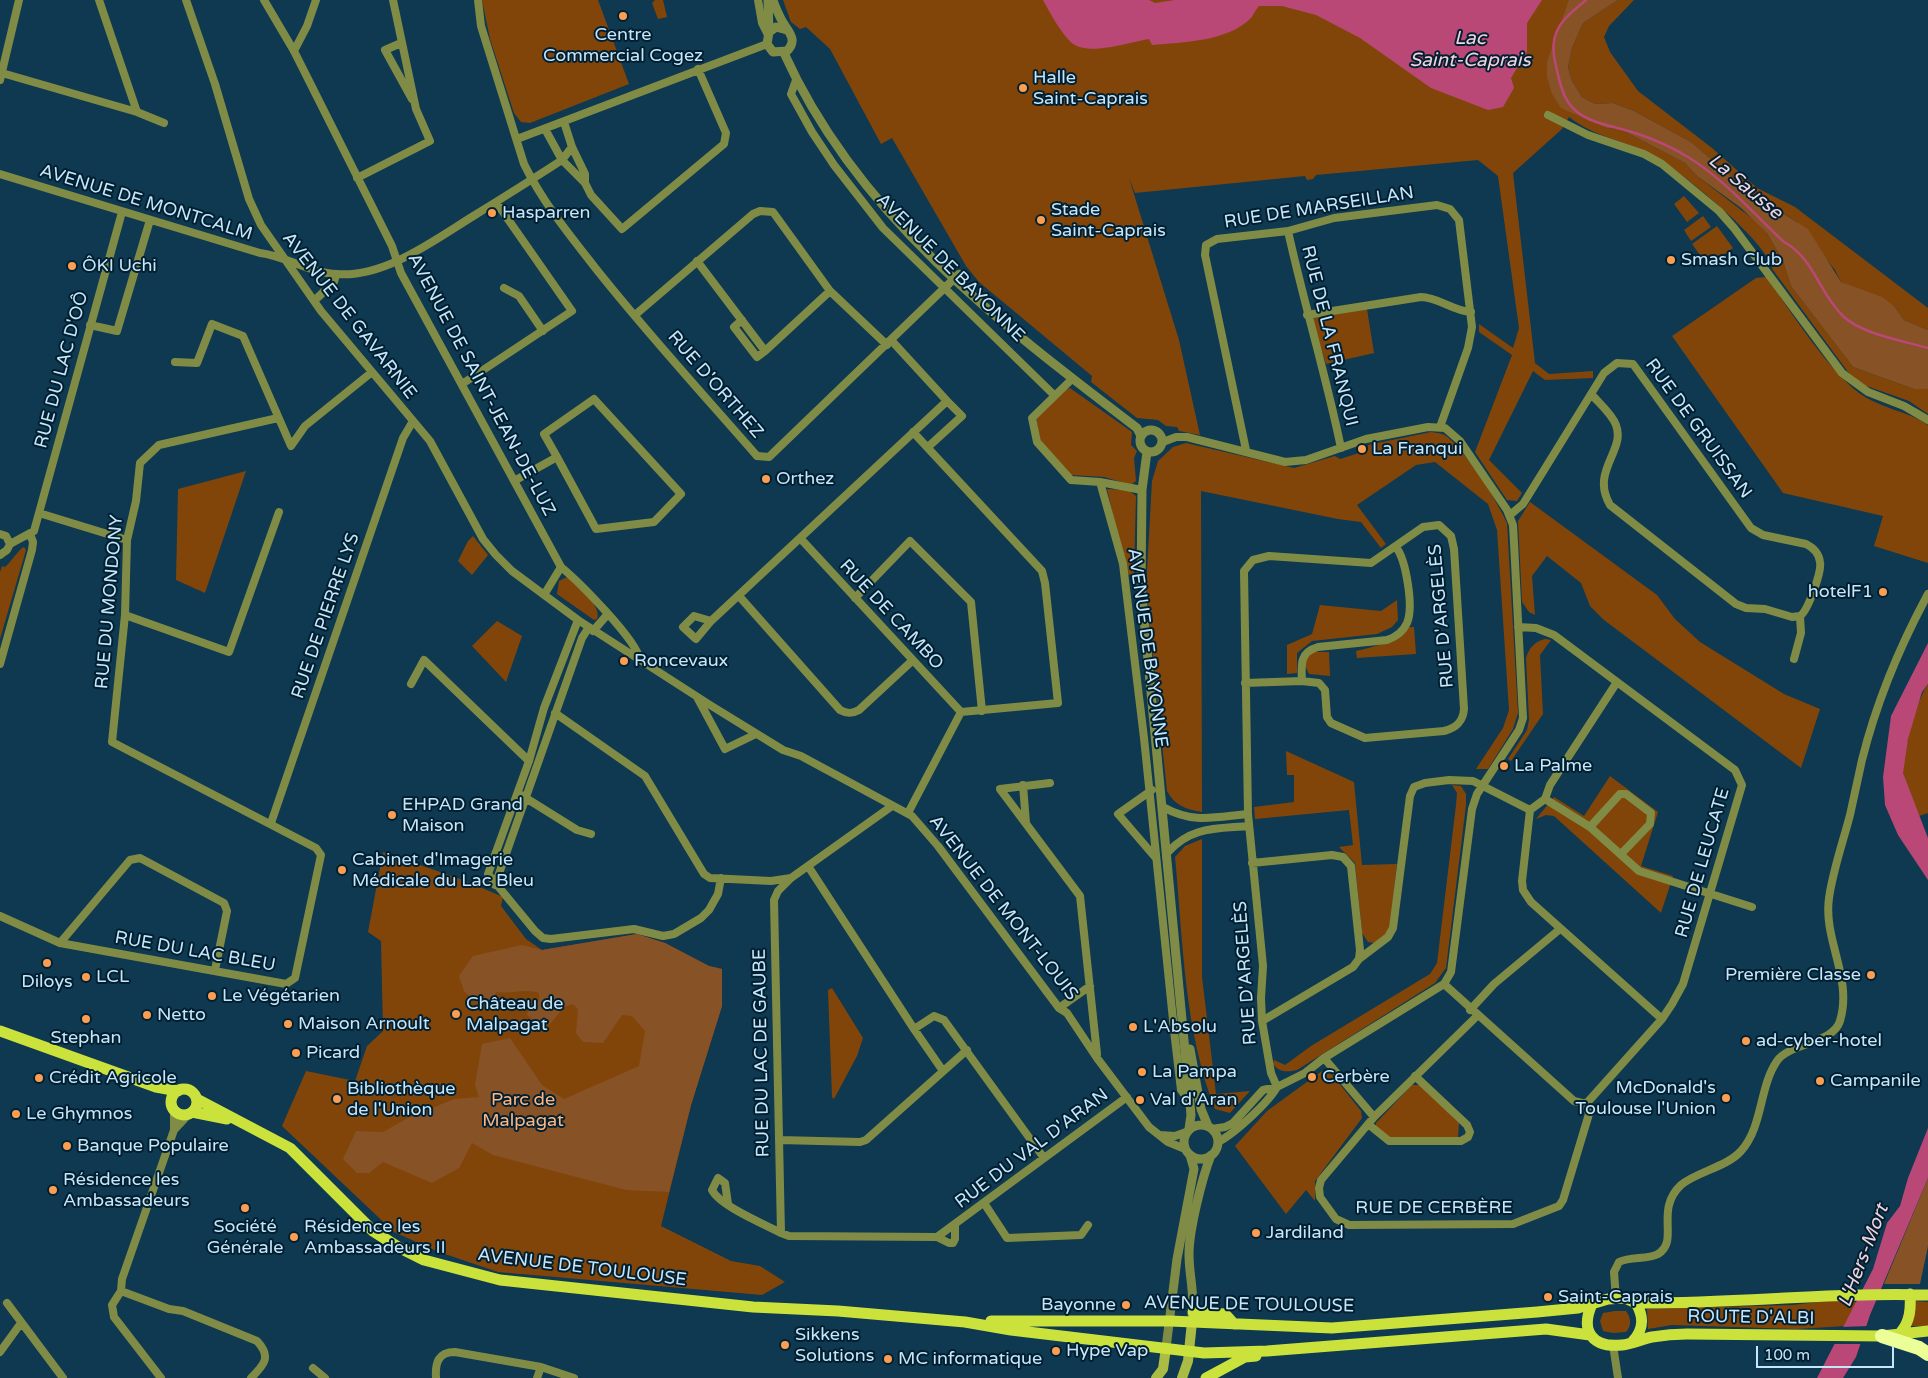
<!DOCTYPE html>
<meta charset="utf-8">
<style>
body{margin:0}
#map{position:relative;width:1928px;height:1378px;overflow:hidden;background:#0e3950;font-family:"Varela Round",sans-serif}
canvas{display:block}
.scale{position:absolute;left:1756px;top:1346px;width:138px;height:22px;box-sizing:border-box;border:2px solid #c8e6f9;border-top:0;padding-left:6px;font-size:15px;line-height:18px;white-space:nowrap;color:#c8e6f9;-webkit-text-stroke:4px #001f31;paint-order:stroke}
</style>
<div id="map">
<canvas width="1928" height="1378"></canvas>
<div class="scale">100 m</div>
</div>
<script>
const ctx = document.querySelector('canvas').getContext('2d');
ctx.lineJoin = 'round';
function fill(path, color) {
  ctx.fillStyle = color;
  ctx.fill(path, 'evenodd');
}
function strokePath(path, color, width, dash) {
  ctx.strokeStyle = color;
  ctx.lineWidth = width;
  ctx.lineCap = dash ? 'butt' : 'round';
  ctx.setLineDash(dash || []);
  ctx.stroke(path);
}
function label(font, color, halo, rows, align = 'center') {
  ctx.font = font + ' "Varela Round",sans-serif';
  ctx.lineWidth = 4;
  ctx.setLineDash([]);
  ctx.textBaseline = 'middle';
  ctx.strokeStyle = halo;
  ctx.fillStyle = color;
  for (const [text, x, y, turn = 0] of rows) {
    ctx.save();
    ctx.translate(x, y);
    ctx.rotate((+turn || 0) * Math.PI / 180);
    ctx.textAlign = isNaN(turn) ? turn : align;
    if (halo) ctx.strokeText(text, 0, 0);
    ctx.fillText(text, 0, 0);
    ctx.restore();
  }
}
fill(new Path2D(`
 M482 0H598L629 84 530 123 521 122 514 113 490 39Z
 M655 0H663L667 17 658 19 652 3Z
 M783 0H1572L1554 80 1607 128 1620 129 1685 163 1697 176 1758 223 1767 233 1783 261 1791 286 1853 367 1914 389H1928V414L1909 401 1861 384 1848 372 1773 270C1768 242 1682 172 1655 157 1627 141 1594 137 1569 117L1562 129 1513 173 1535 363 1549 374 1593 371V378L1545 380 1533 371 1489 460 1522 493 1517 501 1507 500 1475 452 1512 355 1479 332V324L1513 348 1519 328 1498 176 1478 160 1316 175 1313 179 1307 180 1305 176 1135 193 1129 178 1179 340 1200 435 1179 431 1177 427 1166 426 1158 420 1137 418 1091 382 1092 376 979 282 966 266 892 138 881 144 830 49 806 27 800 29 791 22Z
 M1618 0H1634L1609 26 1604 37 1610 52 1638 91 1712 148 1757 188 1795 207 1928 308V330L1904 320 1894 306 1841 282 1835 270 1797 222 1753 195 1691 142 1634 111 1613 103 1595 104 1582 97 1572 81 1568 67 1572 48 1583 23Z
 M1684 196 1699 213 1687 222 1674 204Z
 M1703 216 1711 227 1691 241 1684 230Z
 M1717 226 1733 248 1708 266 1692 244Z
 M1766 277C1790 310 1832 377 1865 397 1885 409 1909 412 1928 425V563L1874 546 1883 516 1783 493 1672 336 1756 278Z
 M1367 309 1374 353 1326 364 1313 322 1314 318Z
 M1070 388 1132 432 1131 445 1137 451 1134 458 1136 481 1131 485 1104 477 1071 475 1040 440 1036 418 1063 391Z
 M1431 432C1437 433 1442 433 1446 436 1462 446 1500 505 1507 523L1518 713 1513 729 1488 769H1476L1503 728 1509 710 1497 530 1488 504 1435 462 1416 465 1357 505 1386 544 1381 548 1361 522 1338 519 1201 491 1202 812C1187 810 1174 805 1167 791L1146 589 1152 481 1158 461 1173 447 1186 443 1294 468 1335 456 1340 459 1368 450V445Z
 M246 471 205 593 176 580 178 489Z
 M1107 489 1128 490 1136 496 1134 574 1127 575Z
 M1530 502 1657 595 1675 619 1700 642 1784 694 1820 709 1801 768 1604 620 1590 606 1581 583 1547 556 1532 576 1535 615 1529 612 1522 602 1518 521Z
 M473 536 488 555 472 575 458 561 468 541Z
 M24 547 26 550 0 639V572L2 566 5 567C11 562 20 548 24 547Z
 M567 577C576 583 603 607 597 619L594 620 557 594 559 581Z
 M1397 600 1398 620 1392 627 1377 634 1312 641 1297 653V673L1287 674V645L1312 634 1320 605 1381 611Z
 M497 621 522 636 506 682 472 646Z
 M1409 627H1414L1416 654 1357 658 1356 651C1377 646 1394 642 1409 627Z
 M1545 639 1551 640 1540 655 1543 714 1511 761 1508 759 1527 730 1529 720 1526 658C1529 648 1534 642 1545 639Z
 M1313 652H1329L1330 676 1309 674 1305 666 1306 659Z
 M1928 684V813L1919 816C1914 803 1904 786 1903 773 1902 754 1917 699 1928 684Z
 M1286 751 1354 782 1362 865 1397 864 1390 927 1388 934 1374 943 1368 942 1362 933 1355 863 1339 847 1353 845 1349 810 1255 819 1254 807 1294 802V775H1287Z
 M1610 776 1658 812 1641 866 1673 876 1661 913 1554 816 1546 815 1536 819 1554 797 1584 816Z
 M1452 785 1461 786 1466 794V805L1446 968 1435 983 1297 1070C1287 1072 1280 1073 1273 1064L1274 1060 1285 1065 1311 1046 1430 974 1437 963 1456 805 1457 793Z
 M1202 839V977L1216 1094 1250 1091 1230 1113 1215 1109C1184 1030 1183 941 1175 857L1185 846Z
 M383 852 466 881 503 897 501 906 526 939 542 950 637 934 665 943 709 966 722 969V1006L691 1105 661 1226 731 1261 760 1266 785 1282 762 1295 498 1272 439 1252 394 1232 282 1126 306 1071 355 1081 367 1046 383 1031 381 941 368 932Z
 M832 988 863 1038 857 1056 834 1099 832 1097 828 990Z
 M1322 1071 1329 1072 1334 1077 1361 1111 1362 1118 1315 1181V1201L1306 1190 1286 1214 1235 1146 1267 1111Z
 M1412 1085H1421L1459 1123 1458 1138H1388L1376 1127V1123Z
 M1833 1300 1857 1302 1845 1326 1796 1329 1672 1325 1648 1329 1647 1309 1793 1305Z
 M1916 1301 1928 1302V1326H1911Z
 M1615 1311H1626C1631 1318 1632 1325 1626 1332L1613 1333 1603 1331 1600 1321 1603 1313Z`), '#824509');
fill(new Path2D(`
 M1569 0H1618L1583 23 1572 48 1568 67 1572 81 1582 97 1595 104 1613 103 1634 111 1691 142 1753 195 1808 229 1841 282 1882 297 1894 306 1904 320 1928 330V389H1914L1853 367 1791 286 1783 261 1767 233 1741 208 1697 176 1685 163 1620 129 1607 128 1561 108 1552 94 1547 77V62Z
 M637 934 665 943 709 966 722 969V1006L691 1105 669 1192 626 1190 493 1155 472 1143 459 1168 432 1183 383 1162 369 1173H357L343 1159 356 1131 383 1132 408 1118 454 1099 479 1097 475 1085 482 1044 510 1038 542 1085 564 1099 639 1066 645 1031 632 1016 622 1015 603 1043 583 1042 576 1033 578 1009 573 1004 564 1007 550 1024 540 1025 527 1015 530 1005 539 1001V993C526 988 513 994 497 992L489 1001 477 1003 464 991 459 976 473 956 522 945 542 950Z
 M1928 1178V1246L1920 1284H1884Z`), '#885227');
fill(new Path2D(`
 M1043 0H1149L1155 3 1175 0H1542L1527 23V52L1511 78 1514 88 1503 107 1488 110 1431 88 1360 38 1316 15 1282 6H1259C1255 10 1254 15 1250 19 1226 42 1183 42 1152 45L1149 39C1131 42 1091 55 1075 45 1064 39 1049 11 1043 0Z
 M1928 643V684L1922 692 1908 739 1903 773 1928 838V880L1898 835 1885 805 1883 777 1891 716Z
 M1928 1128V1178L1870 1315 1856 1357 1843 1378H1817L1873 1269 1887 1223 1900 1206 1908 1178Z`), '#b94877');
fill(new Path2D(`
 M1869 1326 1863 1344H1833L1841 1327Z`), '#0e3950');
strokePath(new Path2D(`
 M1586 0C1562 20 1547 32 1556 66 1559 79 1561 91 1568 102 1582 123 1610 125 1632 132 1651 138 1670 146 1688 157 1724 179 1753 213 1784 242 1814 258 1819 293 1843 316 1861 334 1904 341 1928 348`), '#b94877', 2.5);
strokePath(new Path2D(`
 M99 0 137 112
 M186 0 215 84 249 199 261 225 321 311 430 441 483 539 496 555 512 571 578 620 710 705 783 750 801 756 912 816 938 846 1059 1008 1067 1013 1097 1058 1149 1127 1168 1142 1185 1149
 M264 0 294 51 392 246 401 273 561 567C578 581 637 640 640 660
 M478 0 481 26 524 164C542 201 568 233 593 265 645 331 702 393 757 456L769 457 959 274
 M758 0 762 23 768 35
 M401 43 385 50 412 99
 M294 51 307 26 316 0
 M2 73 137 112 164 123
 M0 80 19 0
 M796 80 791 94 812 132 834 165 883 228 1054 395
 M1548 115 1588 135 1644 154 1662 164 1719 211 1734 228 1842 373 1868 392 1904 406 1928 420
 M545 129 562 160 585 183 591 195 622 229 724 144 726 133 698 69
 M517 139 767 44
 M572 147 585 174V183
 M0 174 260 253C286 256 310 273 337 274 385 278 436 239 475 215 504 197 533 179 562 160L572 147 564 122
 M357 178 430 141 416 109 393 0
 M1288 231C1304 304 1326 375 1341 448
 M697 261 765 351 830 291
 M504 288 519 296 543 331
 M314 301 334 282 336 275
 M635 315 753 214 760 211 773 212 830 291 887 345
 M1307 315 1421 297C1438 297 1453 311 1471 312
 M742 320 734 327 757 357 765 351
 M90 325 117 331 150 220
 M175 362 197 363 212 324 243 336 291 446 305 426 372 372
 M1072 379 1032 418 1037 442 1071 480 1100 482 1123 564 1144 738 1175 1039 1181 1090 1189 1101
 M462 384 572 311 496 202
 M1591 394C1600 404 1612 414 1616 425 1626 451 1590 471 1610 505L1736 604 1746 608 1765 609 1792 617 1800 616
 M913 432 1042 571 1045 583 1058 703 961 712
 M1163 442 1176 437H1187L1285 462 1306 460 1366 439 1428 427 1445 428 1460 441 1507 510 1513 525 1514 543 1523 718 1519 730 1477 794 1472 809 1451 972 1444 984 1324 1058 1305 1073 1277 1087 1263 1090 1233 1123 1225 1127 1212 1129
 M928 447 962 416 947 401
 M1246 450 1205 255 1206 245 1217 239 1288 231 1334 218 1437 205 1450 209 1459 220 1472 327 1468 348 1440 427
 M514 481 557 457 596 529 654 522 681 494 594 399 544 434 557 457
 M1100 482 1142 490
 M39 513 127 540
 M1510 515 1523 504 1604 373 1617 363 1633 364 1751 528 1763 535 1806 544C1814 548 1819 554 1820 562 1822 571 1808 611 1800 616L1801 633 1794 659
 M0 534 6 536 10 544 7 550 0 555
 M800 538 961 712
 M10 544 34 531 122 212
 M544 595 561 567
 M739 596 840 710C847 714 852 714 859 710L913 660
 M855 598 910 541 971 602 982 711
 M125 615 229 652 279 512
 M578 620 544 708 529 761 488 874 535 931 543 938 551 939 634 929 663 936 674 934 701 918 709 910 718 894 721 878
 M711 621 696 639 683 627 694 616 711 621 947 401 891 340
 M1518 627 1536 628 1554 635 1735 770 1742 785 1683 984 1672 1004 1662 1019 1586 1104
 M593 631 607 615
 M0 664 32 550 33 542 30 534
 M1302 681C1301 664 1300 652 1318 647L1387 640C1396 637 1403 632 1407 623 1414 607 1406 560 1396 547
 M1617 682 1550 785 1545 799 1530 810 1522 881 1523 890 1531 902 1662 1019
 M1245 683 1302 681 1319 683 1325 690 1327 717 1331 723 1365 738 1444 731C1456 728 1463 722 1464 709L1454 549 1451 536 1439 525 1423 527 1371 563 1269 556 1253 560 1244 571 1248 814 1263 966 1261 998 1262 1021 1271 1073 1277 1087
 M411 684 424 660 529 761
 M697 697 725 749 756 734
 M555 713 645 776 704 874 710 878 771 881 791 878 892 806
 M1050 783 1000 789 1080 896 1097 1054
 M1023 785 1026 823
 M1152 790 1118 814 1155 857
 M521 795 577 830 591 834
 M1545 799 1590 827 1639 871 1752 907
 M1163 807C1193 824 1215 817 1248 814
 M908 813 961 712
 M271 823 403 438 413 421
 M1590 827 1620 794H1626L1651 813 1650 824 1621 854
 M1168 852C1192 826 1216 829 1249 826
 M1252 863 1332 855 1343 857 1351 866 1360 950 1359 959 1353 967 1262 1021
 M808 866 914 1029 934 1016 944 1020 1044 1158
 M495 885 582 638 589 627
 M0 916 60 943 286 984 295 978 321 855 316 848 112 742 125 615 127 540 136 501 140 463 159 445 278 418
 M60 943 130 860 140 858 224 903 227 911 215 970
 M1359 959 1388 937 1393 928 1410 796 1414 787 1425 783 1449 780 1473 781 1530 810
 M1059 1008 1090 986
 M1470 1010 1494 984 1560 929
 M914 1029 943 1071
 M1324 1058 1374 1117 1321 1180 1319 1188 1320 1197 1336 1219 1349 1225 1513 1224 1559 1206 1563 1200 1589 1114 1586 1104 1574 1101 1444 984
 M1374 1117 1477 1016
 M1368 1124 1389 1141H1461L1468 1137 1470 1132 1467 1125 1415 1076
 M174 1130 189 1114
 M1160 1135 1175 1136 1186 1132
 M779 1140 860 1142 866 1140 967 1050
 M1218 1142C1234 1134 1268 1103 1277 1087
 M984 1203 1007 1238 1081 1235 1088 1225
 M728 1204 725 1183 718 1178 712 1190C720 1206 764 1224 781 1233L789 1236 937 1237 1127 1097
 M781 1233 774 900 778 891 791 878
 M937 1237 949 1243H953L955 1239V1226
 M121 1291 169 1309 183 1311 257 1341C272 1357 264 1365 251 1378
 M1616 1299 1614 1272 1619 1262C1631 1256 1647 1260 1658 1254 1680 1241 1654 1210 1681 1185 1696 1172 1727 1167 1741 1151 1763 1127 1759 1087 1777 1061 1789 1043 1833 1044 1840 1021 1853 978 1823 940 1829 898 1833 870 1843 842 1850 815 1854 797 1858 778 1862 760 1876 704 1901 644 1928 594
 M7 1303 63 1378
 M1613 1345 1618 1378
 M0 1352 21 1323
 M313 1368 325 1378
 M161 1378 114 1317 112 1305 121 1291 122 1279 174 1130V1109
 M436 1378C435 1363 438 1352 455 1352L541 1367 574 1378
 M537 1378 541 1367`), '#808c45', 8);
strokePath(new Path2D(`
 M768 0 769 32
 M773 0C775 7 778 13 781 19 787 31 799 39 787 51L773 52 767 44 769 32 776 27 787 30
 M784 53C857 215 999 323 1137 428L1141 436
 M1140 441a11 11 0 1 1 22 0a11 11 0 1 1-22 0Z
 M1147 452 1142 490 1141 586 1191 1115 1189 1129
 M1190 1049 1201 1109 1208 1126
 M1184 1142a17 17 0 1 1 34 0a17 17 0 1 1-34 0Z
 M1192 1317C1195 1292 1189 1277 1189 1254 1189 1230 1202 1178 1211 1155
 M1166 1348 1177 1259 1194 1169 1190 1155`), '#808c45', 9);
strokePath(new Path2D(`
 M1156 1378 1163 1369 1166 1348
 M1182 1378 1188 1361 1192 1322`), '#aabc44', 10);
strokePath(new Path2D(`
 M0 1031 156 1087 178 1091
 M171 1102a13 13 0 1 1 26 0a13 13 0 1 1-26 0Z
 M197 1099 290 1148 373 1231 398 1247 424 1260 500 1280 753 1307 838 1311 965 1322 1011 1330 1204 1353 1267 1351 1546 1329 1590 1335
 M192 1112 227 1119
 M1636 1303C1734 1304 1831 1292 1928 1295
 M1592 1304C1580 1331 1592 1348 1622 1345 1632 1344 1642 1339 1652 1337 1664 1335 1676 1334 1687 1334L1882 1336 1928 1331
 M1193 1312 1225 1314 1234 1324
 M991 1321H1170L1332 1328 1537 1312 1578 1308 1608 1299 1625 1298 1636 1303C1644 1317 1644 1329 1633 1341
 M1901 1332C1910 1321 1911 1309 1910 1294
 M1206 1378 1245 1357 1256 1356`), '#cbe23c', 11);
strokePath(new Path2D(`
 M1882 1336 1919 1348 1928 1354`), '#ecfe98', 14);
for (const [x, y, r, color] of [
 [623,16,5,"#fc9e52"],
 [1023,88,5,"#fc9e52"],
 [492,213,5,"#fc9e52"],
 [1041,220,5,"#fc9e52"],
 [1671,260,5,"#fc9e52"],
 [72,266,5,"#fc9e52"],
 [1362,449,5,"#fc9e52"],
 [766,479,5,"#fc9e52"],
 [1883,592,5,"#fc9e52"],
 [624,661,5,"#fc9e52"],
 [1504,766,5,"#fc9e52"],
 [392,815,5,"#fc9e52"],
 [342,870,5,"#fc9e52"],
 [47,963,5,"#fc9e52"],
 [1871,975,5,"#fc9e52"],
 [86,977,5,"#fc9e52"],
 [212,996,5,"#fc9e52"],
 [456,1014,5,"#fc9e52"],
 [147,1015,5,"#fc9e52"],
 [86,1019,5,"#fc9e52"],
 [288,1024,5,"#fc9e52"],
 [1133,1027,5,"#fc9e52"],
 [1746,1041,5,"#fc9e52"],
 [296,1053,5,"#fc9e52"],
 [1142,1072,5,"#fc9e52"],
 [1312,1077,5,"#fc9e52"],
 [39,1078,5,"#fc9e52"],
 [1820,1081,5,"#fc9e52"],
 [1726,1098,5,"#fc9e52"],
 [337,1099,5,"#fc9e52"],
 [1140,1100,5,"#fc9e52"],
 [16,1114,5,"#fc9e52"],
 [67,1146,5,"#fc9e52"],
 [53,1190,5,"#fc9e52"],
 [245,1208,5,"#fc9e52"],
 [1256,1233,5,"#fc9e52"],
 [294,1237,5,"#fc9e52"],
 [1548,1297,5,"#fc9e52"],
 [1126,1305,5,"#fc9e52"],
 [785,1345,5,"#fc9e52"],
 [1056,1351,5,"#fc9e52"],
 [888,1359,5,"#fc9e52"]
]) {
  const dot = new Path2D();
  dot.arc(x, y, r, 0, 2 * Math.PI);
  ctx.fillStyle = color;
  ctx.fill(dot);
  strokePath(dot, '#001f31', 2);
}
label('18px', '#c8e6f9', '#001f31', [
 ["Centre",623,35,"center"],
 ["Commercial Cogez",623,56,"center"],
 ["Halle",1033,78],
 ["Saint-Caprais",1033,99],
 ["Stade",1051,210],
 ["Saint-Caprais",1051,231],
 ["Hasparren",502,213],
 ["Smash Club",1681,260],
 ["ÔKI Uchi",82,266],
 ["La Franqui",1372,449],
 ["Orthez",776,479],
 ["hotelF1",1873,592,"right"],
 ["Roncevaux",634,661],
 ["La Palme",1514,766],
 ["EHPAD Grand",402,805],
 ["Maison",402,826],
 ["Cabinet d'Imagerie",352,860],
 ["Médicale du Lac Bleu",352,881],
 ["Première Classe",1861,975,"right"],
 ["LCL",96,977],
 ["Diloys",47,982,"center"],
 ["Le Végétarien",222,996],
 ["Château de",466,1004],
 ["Malpagat",466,1025],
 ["Netto",157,1015],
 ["Maison Arnoult",298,1024],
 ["L'Absolu",1143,1027],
 ["Stephan",86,1038,"center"],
 ["ad-cyber-hotel",1756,1041],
 ["Picard",306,1053],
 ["La Pampa",1152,1072],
 ["Cerbère",1322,1077],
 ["Crédit Agricole",49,1078],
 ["Campanile",1830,1081],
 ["McDonald's",1716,1088,"right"],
 ["Toulouse l'Union",1716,1109,"right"],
 ["Bibliothèque",347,1089],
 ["de l'Union",347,1110],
 ["Val d'Aran",1150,1100],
 ["Le Ghymnos",26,1114],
 ["Banque Populaire",77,1146],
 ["Résidence les",63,1180],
 ["Ambassadeurs",63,1201],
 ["Société",245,1227,"center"],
 ["Générale",245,1248,"center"],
 ["Résidence les",304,1227],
 ["Ambassadeurs II",304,1248],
 ["Jardiland",1266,1233],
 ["Saint-Caprais",1558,1297],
 ["Bayonne",1116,1305,"right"],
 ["Sikkens",795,1335],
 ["Solutions",795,1356],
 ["Hype Vap",1066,1351],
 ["MC informatique",898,1359]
], 'left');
label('18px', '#c8e6f9', '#001f31', [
 ["AVENUE DE MONTCALM",146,203,17],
 ["RUE DE MARSEILLAN",1319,208,-9],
 ["AVENUE DE BAYONNE",950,268,45],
 ["AVENUE DE GAVARNIE",349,316,52],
 ["RUE DE LA FRANQUI",1329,336,76],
 ["RUE DU LAC D'OÔ",62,370,-75],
 ["AVENUE DE SAINT-JEAN-DE-LUZ",481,385,62],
 ["RUE D'ORTHEZ",715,385,49],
 ["RUE DE GRUISSAN",1698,429,54],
 ["RUE DU MONDONY",110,602,-85],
 ["RUE DE CAMBO",891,615,47],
 ["RUE DE PIERRE LYS",326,616,-71],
 ["RUE D'ARGELÈS",1442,616,-95],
 ["AVENUE DE BAYONNE",1147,648,82],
 ["RUE DE LEUCATE",1703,863,-74],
 ["AVENUE DE MONT-LOUIS",1003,908,52],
 ["RUE DU LAC BLEU",195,952,10],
 ["RUE D'ARGELÈS",1246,973,-94],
 ["RUE DU LAC DE GAUBE",762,1053,-91],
 ["RUE DU VAL D'ARAN",1032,1149,-37],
 ["RUE DE CERBÈRE",1434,1208],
 ["AVENUE DE TOULOUSE",582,1268,7],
 ["AVENUE DE TOULOUSE",1249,1305,1],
 ["ROUTE D'ALBI",1751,1318,1]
]);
label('18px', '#ffb680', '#001f31', [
 ["Parc de",523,1100],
 ["Malpagat",523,1121]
]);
label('italic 19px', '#f3d4dd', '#001f31', [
 ["Lac",1470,39],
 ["Saint-Caprais",1470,61],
 ["La Sausse",1745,187,40],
 ["L'Hers-Mort",1864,1256,-69]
]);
</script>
